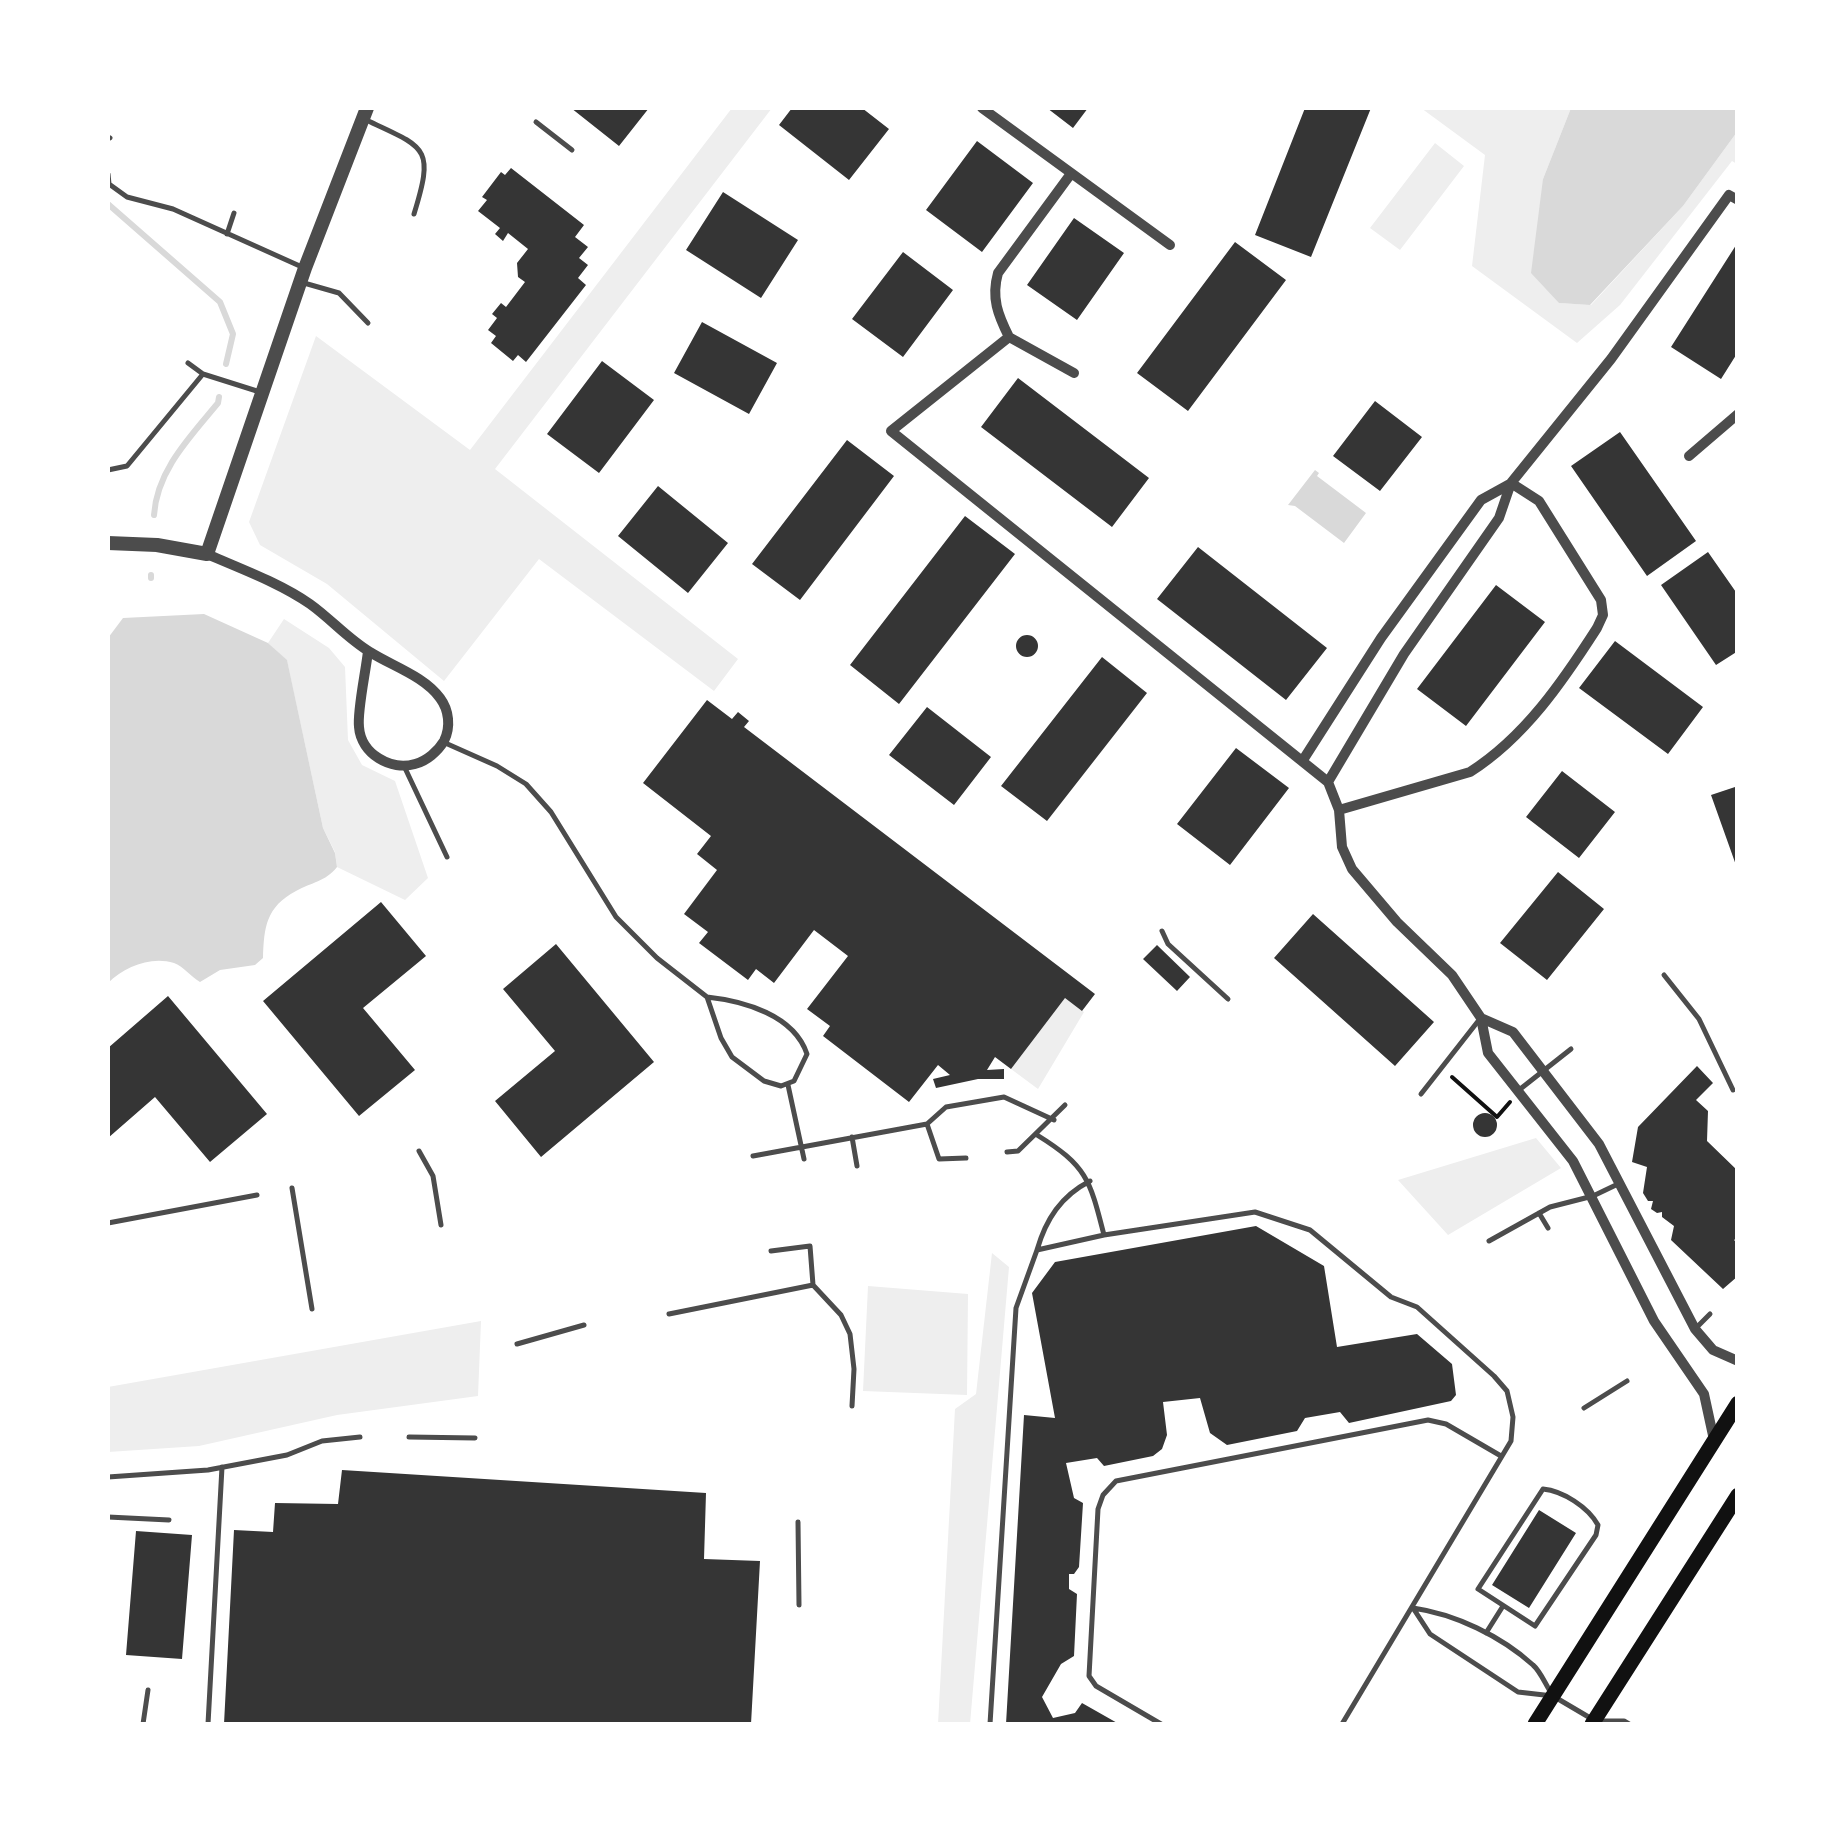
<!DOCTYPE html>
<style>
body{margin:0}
#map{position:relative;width:1845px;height:1832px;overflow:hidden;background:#fff;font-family:Manrope,sans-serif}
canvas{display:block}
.frame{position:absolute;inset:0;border:110px solid #fff;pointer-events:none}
</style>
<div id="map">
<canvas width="1845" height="1832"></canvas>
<div class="frame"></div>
</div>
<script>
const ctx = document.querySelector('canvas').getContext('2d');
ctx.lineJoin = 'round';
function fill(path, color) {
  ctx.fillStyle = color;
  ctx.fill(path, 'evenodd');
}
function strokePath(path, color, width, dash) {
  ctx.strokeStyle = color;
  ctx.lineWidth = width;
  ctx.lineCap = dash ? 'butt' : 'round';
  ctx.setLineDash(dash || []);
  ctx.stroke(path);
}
fill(new Path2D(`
 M732 108H772L495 469 738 659 714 691 539 559 444 681 327 584 260 545 249 522 316 336 470 450Z
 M1421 108H1571L1543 179 1559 303 1591 305 1683 206 1737 132V164L1732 161 1620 305 1577 343 1472 266 1485 155Z
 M1435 143 1464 166 1400 250 1370 228Z
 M284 619 329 648 345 667 348 740 362 765 395 781 428 878 405 900 337 867 335 852 323 828 287 661 268 643Z
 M1065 998 1084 1012 1038 1089 1011 1069Z
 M1536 1138 1561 1168 1448 1235 1398 1180Z
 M992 1253 1009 1267 970 1724H938L955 1409 976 1394Z
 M868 1286 968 1294 967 1395 863 1391Z
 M481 1321 478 1396 337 1415 199 1446 108 1452V1387Z`), '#eee');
fill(new Path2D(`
 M1571 108H1737V132L1683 206 1590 305 1559 303 1531 273 1543 179Z
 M1315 470 1319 473 1317 476 1366 513 1344 543 1295 506 1288 505Z
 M204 614 268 643 287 660 323 828 335 853 337 867C325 882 312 882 296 891 266 907 264 927 263 958L255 965 220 970 200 982C191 977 183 966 174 963 150 956 125 967 108 983V638L123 618Z`), '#d9d9d9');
strokePath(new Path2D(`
 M108 204 220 302 233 334 226 364
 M154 515C157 470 190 437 218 403L219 397
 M151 578V575`), '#d9d9d9', 6);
fill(new Path2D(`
 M571 108H649L619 146Z
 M792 108H862L889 129 849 180 779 125Z
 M1047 108H1088L1073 128Z
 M1305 108H1371L1311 257 1255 235Z
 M977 141 1033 183 982 252 926 210Z
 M511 168 584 225 575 237 588 247 579 258 588 265 578 278 586 285 526 362 518 355 513 361 491 343 496 336 488 330 497 318 492 314 501 303 506 307 525 282 518 277 517 263 528 249 508 233 503 241 495 234 500 228 478 211 487 200 482 197 501 172 505 175Z
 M723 192 798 240 761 298 686 250Z
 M1074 218 1124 253 1077 320 1027 285Z
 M1235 242 1286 280 1188 411 1137 373Z
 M1738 242V352L1721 379 1671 347Z
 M903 252 953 290 903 357 852 319Z
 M702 322 777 363 749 414 674 373Z
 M602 361 654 400 599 473 547 434Z
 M1018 378 1149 478 1112 527 981 427Z
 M1375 401 1422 437 1380 491 1333 456Z
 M1620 432 1696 541 1647 576 1571 466Z
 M847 440 894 476 800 600 752 564Z
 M658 486 728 543 688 593 618 536Z
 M965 516 1015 554 899 704 850 665Z
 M1198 547 1327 648 1286 700 1157 599Z
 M1708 552 1738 595V651L1716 665 1661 585Z
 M1496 585 1545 622 1466 726 1417 689Z
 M1016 646a11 11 0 1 1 22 0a11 11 0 1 1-22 0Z
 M1615 641 1703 707 1668 754 1579 688Z
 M1102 657 1147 693 1047 821 1001 786Z
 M707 700 732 719 738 712 749 721 744 727 1095 994 1082 1011 1065 998 1011 1069 995 1057 987 1070 1004 1069V1079H978L936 1088 933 1079 950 1075 938 1065 909 1102 823 1036 830 1026 807 1009 848 956 814 930 774 983 756 969 748 980 699 943 708 932 684 914 717 870 697 854 711 836 643 783Z
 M927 707 991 757 954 805 889 755Z
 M1236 748 1289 788 1230 865 1177 824Z
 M1562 771 1615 812 1579 858 1526 817Z
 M1738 786V868H1737L1711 795Z
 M1558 872 1604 909 1547 980 1500 943Z
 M381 902 426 956 363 1008 415 1070 359 1116 263 1001Z
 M1313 914 1434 1022 1395 1066 1274 958Z
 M556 944 654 1062 541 1157 495 1101 555 1051 503 989Z
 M1157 945 1190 977 1177 991 1143 959Z
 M168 996 267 1114 210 1162 155 1097 108 1138V1048Z
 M1697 1066 1713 1083 1696 1100 1708 1111 1707 1141 1738 1171V1237L1734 1240 1738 1244V1276L1723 1289 1671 1240 1674 1226 1662 1217V1212L1657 1213 1651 1209 1653 1201H1648L1643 1193 1647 1167 1632 1162 1638 1127Z
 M1473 1125a12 12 0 1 1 24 0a12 12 0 1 1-24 0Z
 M1256 1226 1324 1266 1337 1347 1417 1334 1452 1364 1456 1395 1451 1401 1349 1423 1340 1412 1305 1418 1297 1431 1227 1445 1210 1433 1200 1398 1163 1402 1167 1435 1162 1449 1153 1456 1104 1466 1097 1458 1066 1463 1074 1498 1083 1503 1079 1567 1074 1574H1069V1589L1077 1594 1074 1656 1061 1664 1042 1697 1053 1718 1075 1713 1082 1703 1119 1724H1006L1024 1415 1055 1418 1032 1293 1055 1262Z
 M342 1470 706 1493 704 1559 760 1561 751 1724H224L234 1530 273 1532 275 1503 338 1504Z
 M1539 1510 1576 1533 1529 1608 1492 1585Z
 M136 1531 192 1535 182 1659 126 1655Z`), '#353535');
strokePath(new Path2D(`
 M1452 1077 1497 1117 1510 1102`), '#111', 4);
strokePath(new Path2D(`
 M364 119C426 148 435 146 414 214
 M536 122 572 150
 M108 137 110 138
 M108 174 109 184 127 197 173 209 302 267
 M227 234 234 213
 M304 283 339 293 368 323
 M188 363 203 374 260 392
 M108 470 127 466 203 374
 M443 742 497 766 526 784 551 812 616 917 657 958 707 997 721 1038 732 1057 764 1081 781 1086 794 1081 807 1054C794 1015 744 1001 707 997
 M404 766 447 857
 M1162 931 1168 944 1228 999
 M1664 975 1699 1019 1733 1090
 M788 1085 804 1159
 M1519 1090 1571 1049
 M1421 1094 1479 1020
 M927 1124 939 1159 966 1158
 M1037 1135C1087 1166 1090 1180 1104 1235
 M852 1137 857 1166
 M419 1151 433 1176 441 1225
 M1007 1152 1018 1151 1065 1105
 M753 1156 927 1124 946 1107 1004 1097 1054 1120
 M1090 1181C1061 1196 1046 1219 1037 1250L1104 1235 1255 1212 1310 1230 1391 1297 1417 1307 1494 1376 1507 1391 1513 1417 1511 1441 1342 1724
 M292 1188 312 1309
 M1539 1213 1548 1228
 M108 1223 257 1195
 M1489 1241 1550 1207 1593 1196 1618 1184
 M771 1251 810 1246 813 1285 841 1315 850 1334 854 1369 852 1406
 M669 1314 813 1285
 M1695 1329 1710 1314
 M517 1344 584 1325
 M1584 1408 1627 1381
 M409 1437 475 1438
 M108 1477 208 1470 287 1455 322 1441 360 1437
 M1543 1489C1563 1491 1588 1507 1598 1525L1596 1535 1535 1626 1478 1589Z
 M108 1517 169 1520
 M798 1522 799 1605
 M1413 1608 1430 1634 1518 1692 1553 1696 1592 1719
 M1413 1608C1455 1614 1501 1636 1533 1665 1540 1671 1545 1683 1550 1691
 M1486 1633 1503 1606
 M1598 1721H1624L1629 1724
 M143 1724 148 1690
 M208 1724 222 1467
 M990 1724 1016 1308 1037 1250
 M1161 1724 1096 1686 1089 1676 1098 1509 1103 1495 1116 1481 1428 1420 1446 1424 1501 1456`), '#4c4c4c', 5);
strokePath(new Path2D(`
 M982 108 1170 245
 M1070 175 998 273C991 298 998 315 1009 337L891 431 1328 782 1339 810 1342 847 1352 869 1397 922 1452 975 1481 1018 1488 1053 1573 1161 1654 1321 1704 1394 1714 1440
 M1009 337 1074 373
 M1689 456 1738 414
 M207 554C241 569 280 583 310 604 331 619 348 639 370 652 392 666 424 676 440 698 449 710 451 727 444 741 438 751 427 761 415 764 391 771 361 754 359 727 357 711 366 671 368 651
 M1303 760 1381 638 1481 500 1510 484
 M1328 782 1404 654 1499 518 1511 483 1611 359 1729 195 1738 200
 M1339 810 1470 772C1525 737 1563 681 1597 628L1603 615 1601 600 1539 501 1511 483
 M1481 1018 1513 1032 1599 1144 1695 1329 1713 1350 1738 1361`), '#4c4c4c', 10);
strokePath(new Path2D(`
 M108 543 157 545 207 554 305 268 367 108`), '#4c4c4c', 14);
strokePath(new Path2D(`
 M1535 1724 1738 1403
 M1592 1724 1738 1495`), '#111', 15);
</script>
